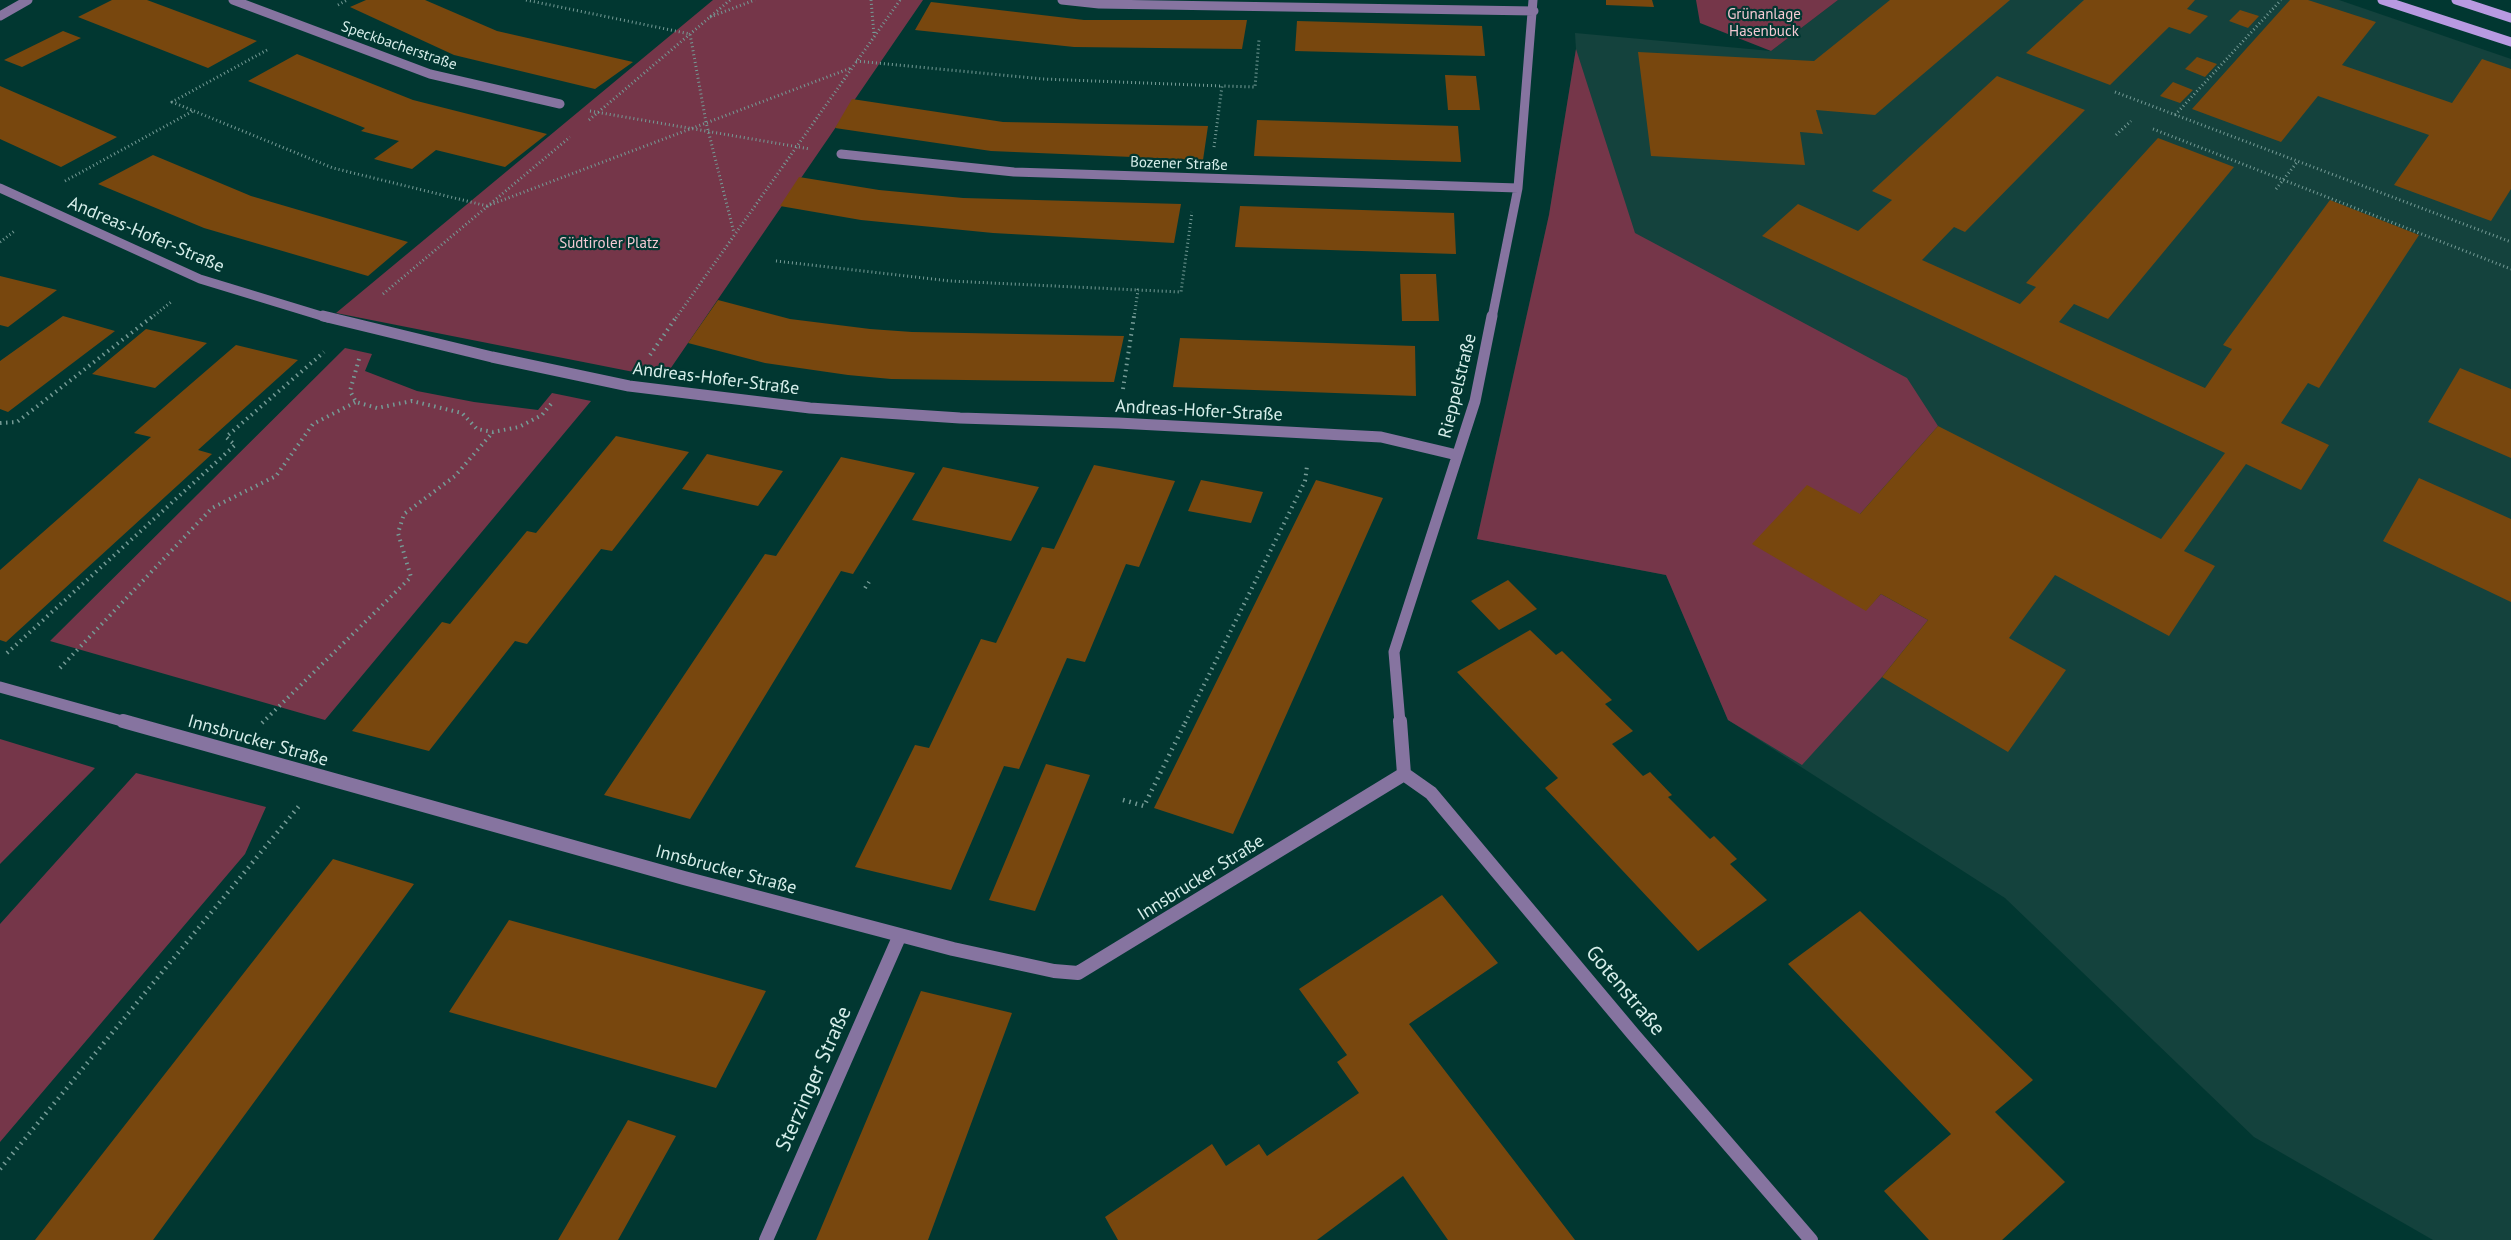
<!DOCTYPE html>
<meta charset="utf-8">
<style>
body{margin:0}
canvas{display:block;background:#013731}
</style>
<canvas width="2511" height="1240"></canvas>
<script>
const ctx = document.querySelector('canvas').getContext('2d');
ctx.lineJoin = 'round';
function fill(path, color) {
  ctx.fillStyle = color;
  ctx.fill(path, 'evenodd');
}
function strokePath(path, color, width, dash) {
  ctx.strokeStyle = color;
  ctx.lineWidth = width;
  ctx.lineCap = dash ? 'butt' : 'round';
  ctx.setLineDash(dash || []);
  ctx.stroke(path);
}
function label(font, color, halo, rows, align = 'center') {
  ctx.font = font + ' "PT Sans",sans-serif';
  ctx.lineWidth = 4.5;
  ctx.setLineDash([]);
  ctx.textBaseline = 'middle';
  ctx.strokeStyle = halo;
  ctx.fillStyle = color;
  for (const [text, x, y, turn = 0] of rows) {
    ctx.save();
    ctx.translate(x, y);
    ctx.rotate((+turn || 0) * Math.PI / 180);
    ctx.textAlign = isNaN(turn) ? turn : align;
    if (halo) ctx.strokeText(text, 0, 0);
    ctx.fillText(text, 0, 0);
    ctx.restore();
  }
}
fill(new Path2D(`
 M1838 0H2339L2511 59V1240H2433L2254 1137 2005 898 1728 720 1666 575 1477 539 1549 215 1576 49 1575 33 1771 51Z`), '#14423d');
fill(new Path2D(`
 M713 0H923L664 378 336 313Z
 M1696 0H1838L1771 51 1700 23Z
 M1576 49 1635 233 1907 378 1938 426 1860 514 1866 610 1881 594 1928 620 1882 677 1802 765 1728 720 1666 575 1477 539 1549 215Z
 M345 348 372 354 365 371 417 391 474 402 538 410 552 393 591 401 325 720 50 641Z
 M0 739 95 768 0 864Z
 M136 773 266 807 245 854 0 1142V924Z`), '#753649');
fill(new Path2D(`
 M112 0H147L257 41 208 68 78 17Z
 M366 0H425L497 31 633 62 595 89 454 55 350 7Z
 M1606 0H1652L1654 7 1606 5Z
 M1890 0H2010L1875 115 1816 110 1823 134 1800 132 1805 165 1651 156 1638 52 1814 61Z
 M2084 0H2195L2187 9 2208 16 2190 34 2169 27 2110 85 2026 53Z
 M2290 0H2308L2376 22 2342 65 2452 103 2482 59 2511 69V189L2491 221 2394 185 2429 135 2318 96 2281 142 2192 109Z
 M931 2 1084 20H1247L1242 49 1074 47 915 30Z
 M2240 10 2259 16 2248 28 2229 21Z
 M1297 21 1482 26 1485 56 1295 51Z
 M63 31 81 38 22 67 4 60Z
 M297 54 413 100 547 134 505 167 436 150 412 169 374 159 399 141 361 131 365 128 248 81Z
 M2197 57 2217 64 2205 77 2185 69Z
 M1445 75 1476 76 1480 110H1448Z
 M1997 76 2085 110 1965 232 1954 227 1922 260 2020 304 2036 287 2026 283 2158 138 2234 167 2108 319 2074 304 2059 322 2205 388 2232 349 2223 345 2330 200 2419 235 2319 388 2308 383 2281 423 2329 445 2301 490 2246 464 2184 551 2215 566 2169 636 2055 575 2009 638 2066 670 2008 752 1882 677 1928 620 1881 594 1866 611 1752 544 1807 485 1860 514 1938 426 2161 539 2225 453 1762 236 1798 204 1858 231 1892 200 1872 191Z
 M2173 82 2193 90 2180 103 2160 96Z
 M0 86 117 137 61 167 0 139Z
 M852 99 1003 122 1208 126 1203 160 991 151 835 128Z
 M1257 120 1458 126 1461 162 1254 156Z
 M153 155 251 196 408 242 368 276 204 228 98 184Z
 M799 177 879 190 963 198 1181 204 1174 243 993 233 861 220 780 206Z
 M1240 206 1454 213 1456 254 1235 247Z
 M1400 274H1436L1439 321H1402Z
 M0 276 57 290 8 327 0 325Z
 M718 300 790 319 870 329 912 332 1124 336 1114 382 891 379 848 375 765 363 688 343Z
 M63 316 115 331 8 412 0 409V361Z
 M146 329 207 343 155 388 92 374Z
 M1180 338 1415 346 1416 396 1173 387Z
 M236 345 298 360 198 450 212 454 6 642 0 640V570L151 437 134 433Z
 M2460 368 2511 389V458L2428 422Z
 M616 436 689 452 612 551 601 549 527 644 515 641 429 751 352 731 442 622 450 624 527 531 536 533Z
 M707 454 783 471 758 506 682 489Z
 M841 457 915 473 853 574 841 571 690 819 604 795 765 554 776 556Z
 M1094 465 1175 481 1139 567 1126 564 1085 662 1067 658 1019 769 1004 766 951 890 855 867 915 745 929 748 981 639 996 643 1042 547 1054 549Z
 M943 467 1039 487 1011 541 912 520Z
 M2419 478 2511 519V602L2383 541Z
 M1201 480 1263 492 1251 523 1188 511Z
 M1316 480 1383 498 1233 834 1154 808Z
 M1508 580 1537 609 1499 630 1471 601Z
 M1530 630 1556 655 1562 651 1612 700 1605 704 1633 731 1612 744 1643 776 1650 772 1672 795 1668 797 1710 839 1714 836 1737 859 1730 864 1767 900 1698 951 1545 788 1558 778 1457 672Z
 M1046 764 1090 775 1035 911 989 900Z
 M333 859 414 884 153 1240H35Z
 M1442 895 1498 963 1409 1024 1575 1240H1448L1403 1176 1317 1240H1118L1105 1217 1212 1144 1226 1166 1259 1144 1267 1156 1359 1093 1337 1062 1347 1055 1299 989Z
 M1860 911 2033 1080 1995 1112 2065 1182 2002 1240H1929L1884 1191 1951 1134 1788 964Z
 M509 920 766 991 716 1088 449 1012Z
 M921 991 1012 1013 928 1240H816Z
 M628 1120 676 1136 618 1240H558Z`), '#78470e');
strokePath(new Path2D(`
 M526 0 690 34 706 122 734 233
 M871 0 874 35
 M338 5 347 0
 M710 17 755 0
 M267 50 172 102 333 168 487 206 851 68
 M856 61 1043 79 1222 86
 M2115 92 2511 242
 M590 111 810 149
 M2175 115 2281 0
 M589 120 730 0
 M2153 129 2511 269
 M2116 135 2131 121
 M1214 147 1222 86 1255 87 1259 40
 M65 181 193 111
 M2276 189 2298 161
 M0 242 16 230
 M776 261 950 281 1138 290
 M383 294 570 137
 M151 318 171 302
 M676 318 900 0
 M1134 318 1138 290 1181 292 1192 212`), '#759b96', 3, [1, 3]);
strokePath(new Path2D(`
 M650 355 677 316
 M359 359 350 391 356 402 377 408 412 401 462 413 477 429 493 432 519 427 542 415 551 404
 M1123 389 1134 316
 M0 423 17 422 153 316
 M865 588 869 582
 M7 653 235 445 226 437 324 352
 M60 668 212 508 276 476 313 424 356 402
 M262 723 411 577 398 533 404 514 455 476 493 432
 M1185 723 1305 481 1307 466`), '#759b96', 4, [1.5, 4.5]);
strokePath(new Path2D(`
 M1123 800 1144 806 1186 721
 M0 1169 299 806`), '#759b96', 4.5, [1.5, 5]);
strokePath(new Path2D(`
 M233 0 430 74 560 104
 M1062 0 1099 4 1534 11
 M0 16 28 0
 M841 154 1014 172 1518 188
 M0 188 200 279 328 318
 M1492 318 1518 188 1533 0`), '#8674a0', 9);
strokePath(new Path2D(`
 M323 316 492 357 629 386 810 408 960 418 1118 423 1381 437 1457 455
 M0 687 129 723
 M1400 723 1394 652 1475 401 1492 316`), '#8674a0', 11);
strokePath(new Path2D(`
 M123 721 684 878 953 949 1054 971 1078 973 1404 774
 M1400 721 1404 774
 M1404 774 1431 793 1633 1034 1811 1240
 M766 1240 900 935`), '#8674a0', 14);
strokePath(new Path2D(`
 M2382 0 2511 42
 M2456 0 2511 18`), '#b89ae1', 9);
label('15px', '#f4c9d3', '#013731', [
 ["Grünanlage",1764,15],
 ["Hasenbuck",1764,32],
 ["Südtiroler Platz",609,244]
]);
label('15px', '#d6eeea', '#013731', [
 ["Speckbacherstraße",399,46,19],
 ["Bozener Straße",1179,164,2]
]);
label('18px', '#d6eeea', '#013731', [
 ["Andreas-Hofer-Straße",146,235,23],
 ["Andreas-Hofer-Straße",716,379,7],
 ["Rieppelstraße",1458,386,-76],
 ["Andreas-Hofer-Straße",1199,411,3],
 ["Innsbrucker Straße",258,741,16],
 ["Innsbrucker Straße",726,870,15],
 ["Innsbrucker Straße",1201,878,-32]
]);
label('21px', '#d6eeea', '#013731', [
 ["Gotenstraße",1625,991,50],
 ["Sterzinger Straße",814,1079,-66]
]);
</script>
